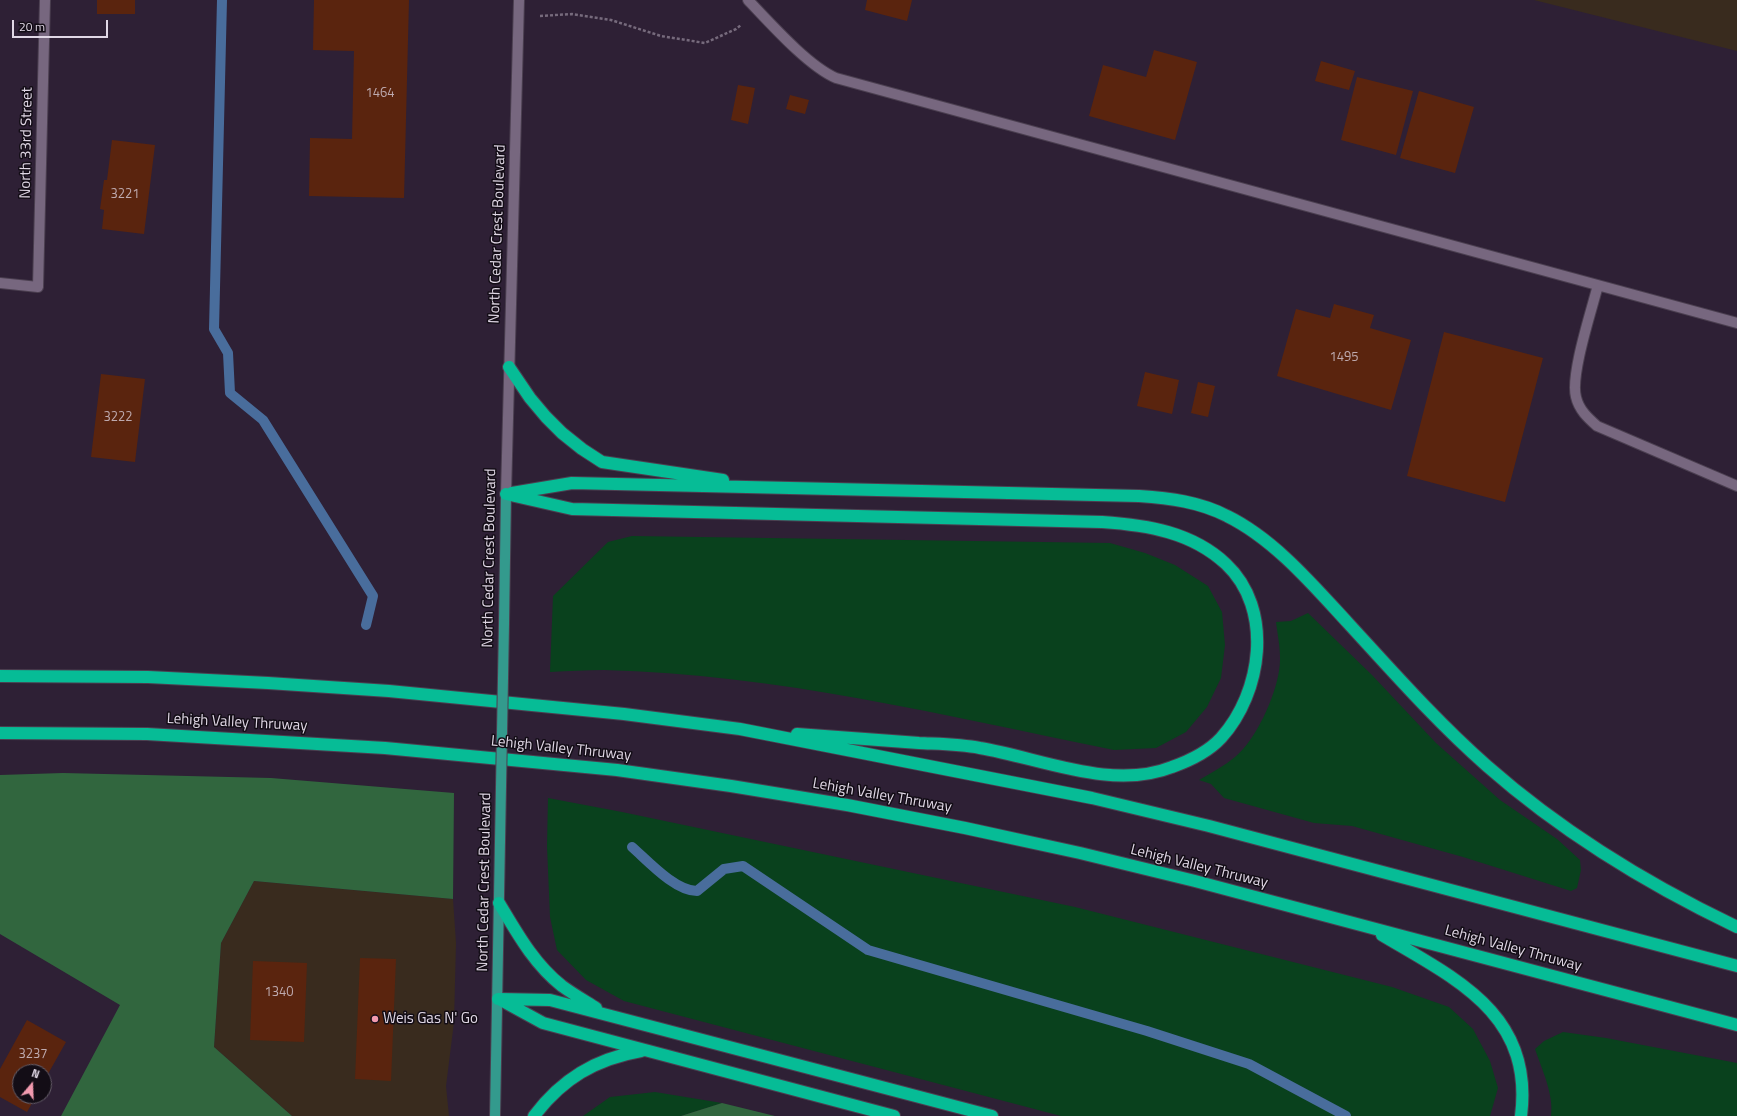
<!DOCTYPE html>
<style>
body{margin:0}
#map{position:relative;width:1737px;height:1116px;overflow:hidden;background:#2e2035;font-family:"Titillium Web",sans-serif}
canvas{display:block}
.north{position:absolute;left:12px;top:1064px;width:40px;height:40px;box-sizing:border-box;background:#130d16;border:1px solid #655e69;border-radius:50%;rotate:19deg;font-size:11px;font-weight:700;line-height:16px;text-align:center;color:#e0d7e5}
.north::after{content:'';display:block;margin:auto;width:14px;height:18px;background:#f29aaf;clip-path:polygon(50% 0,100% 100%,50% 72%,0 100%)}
.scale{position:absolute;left:12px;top:20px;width:96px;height:18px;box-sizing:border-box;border:2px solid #e0d7e5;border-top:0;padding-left:5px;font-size:12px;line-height:14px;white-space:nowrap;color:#e0d7e5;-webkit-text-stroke:3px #130d16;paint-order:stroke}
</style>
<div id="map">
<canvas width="1737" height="1116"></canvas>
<div class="north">N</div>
<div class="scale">20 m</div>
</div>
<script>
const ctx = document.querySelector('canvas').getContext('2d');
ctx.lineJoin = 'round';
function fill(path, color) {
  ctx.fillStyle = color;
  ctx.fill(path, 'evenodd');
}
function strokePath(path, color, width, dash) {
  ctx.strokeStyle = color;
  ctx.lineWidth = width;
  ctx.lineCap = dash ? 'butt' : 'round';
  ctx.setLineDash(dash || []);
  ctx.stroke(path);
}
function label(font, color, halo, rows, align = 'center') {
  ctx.font = font + ' "Titillium Web",sans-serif';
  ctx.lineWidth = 3;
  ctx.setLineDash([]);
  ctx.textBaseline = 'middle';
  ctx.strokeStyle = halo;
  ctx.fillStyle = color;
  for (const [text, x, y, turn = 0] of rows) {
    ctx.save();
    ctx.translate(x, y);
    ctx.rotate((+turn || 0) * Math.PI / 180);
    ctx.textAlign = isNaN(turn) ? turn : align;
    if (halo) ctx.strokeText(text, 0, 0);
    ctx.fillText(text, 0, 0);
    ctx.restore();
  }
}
fill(new Path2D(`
 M1534 0H1737V51Z
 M254 881 453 899 456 943 454 1022 446 1086 449 1116H292L214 1047 221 943Z`), '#392b1e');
fill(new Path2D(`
 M632 536 1110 543 1145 553 1175 565 1208 586 1222 612 1225 645 1221 678 1207 707 1186 732 1156 748 1114 750C946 716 777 674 604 670 586 670 568 671 550 672L553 596 608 542Z
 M1308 613 1372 675 1436 743 1500 800 1557 839 1580 860 1581 870 1577 888 1571 891 1463 857 1352 826 1314 823 1224 798 1211 784 1199 780C1211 773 1224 766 1235 757 1256 740 1275 697 1279 671 1282 655 1278 638 1276 622L1291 621Z
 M548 798 622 812 1075 907 1392 987 1449 1007 1473 1029 1490 1061 1498 1088 1490 1116H1061L624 1001 586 980 557 950 550 917 547 846Z
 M1563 1032 1606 1038 1737 1063V1116H1551C1554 1094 1542 1070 1535 1049L1544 1041Z
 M655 1092 722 1103 681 1116H583L610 1097Z`), '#09411d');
fill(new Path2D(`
 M63 773 271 778 454 793 453 899 254 881 221 943 214 1047 292 1116H61L120 1005 0 934V775Z
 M722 1103 775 1116H681Z`), '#31663e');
strokePath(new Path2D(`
 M222 0 214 329 228 353 230 393 263 420 373 596 366 625
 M632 847C648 861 675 891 697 891L724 869 743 866 868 950 1147 1031 1249 1064 1346 1116`), '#496d9c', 10);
fill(new Path2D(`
 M97 0H135V14H97Z
 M314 0H409L404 198 309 196 310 138 352 139 354 51 313 50Z
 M867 0H912L907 21 865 10Z
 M1154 50 1197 62 1175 140 1089 116 1103 65 1146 77Z
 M1321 61 1355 71 1349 90 1315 81Z
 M1357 77 1413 91 1396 155 1341 140Z
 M738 85 755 88 748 124 731 120Z
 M1419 91 1474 107 1455 173 1400 158Z
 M790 95 809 100 805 114 786 109Z
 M112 140 155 145 144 234 102 229 104 210 100 209 104 180H107Z
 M1334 304 1374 315 1370 328 1411 340 1391 410 1277 376 1296 309 1330 318Z
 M1444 332 1543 358 1505 502 1407 476Z
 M1145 372 1179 380 1172 414 1137 406Z
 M101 374 145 379 135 462 91 457Z
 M1198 382 1215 386 1208 417 1191 413Z
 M360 958 396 959 391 1081 355 1079Z
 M253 961 307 963 304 1042 250 1040Z
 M27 1020 66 1042 44 1081V1072H20V1096H36L27 1112 0 1097V1069Z`), '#5a240e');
const service = new Path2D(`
 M748 0C770 23 808 66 836 78L1737 323
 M1598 285C1592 309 1570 375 1576 397 1579 410 1588 418 1597 426L1737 486`);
const minor = new Path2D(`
 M0 283 38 287 45 0`);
const secondary = new Path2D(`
 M506 494 519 0`);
const primary = new Path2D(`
 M504 624 506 494
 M495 1116 500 841`);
const motorway = new Path2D(`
 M509 367 530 398 546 417 562 433 582 449 602 462 723 480
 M512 493 572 483 1139 496C1170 498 1200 502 1227 516 1274 539 1313 585 1348 623 1393 672 1437 722 1487 766 1562 832 1647 884 1737 927
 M506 494 572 509 1102 522C1147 525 1192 532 1226 564 1274 609 1262 693 1221 738 1208 752 1189 761 1172 767 1112 791 1040 758 980 748 960 744 939 744 919 743 878 740 838 737 797 734
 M0 676 148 677 268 683 389 691 624 714 740 729 1092 798 1209 826 1737 966
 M0 733 147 734 385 748 617 770 731 786 847 805 965 828 1080 853 1195 881 1737 1025
 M499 903C517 933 534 964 562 986 573 994 585 1001 596 1008
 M1382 935C1456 979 1534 1014 1521 1116
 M498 999 550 1000 992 1116
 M501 1000 543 1023 894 1116
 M534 1116C562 1079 595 1059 641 1051`);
strokePath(service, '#4b3f50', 12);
strokePath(minor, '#4b3f50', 12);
strokePath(secondary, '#4b3f50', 12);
strokePath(primary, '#4b3f50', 12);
strokePath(motorway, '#4b3f50', 14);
strokePath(new Path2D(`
 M540 16 572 14 611 20 661 36 705 43 736 29 741 25`), '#766a7c', 2.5, [3, 2]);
strokePath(service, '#77677f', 10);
strokePath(minor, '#77677f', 10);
strokePath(secondary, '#77677f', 10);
strokePath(primary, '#339a8d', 10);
strokePath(motorway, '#06bc96', 12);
const primaryBridge = new Path2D(`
 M500 841 504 624`);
strokePath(primaryBridge, '#4b3f50', 12, []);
strokePath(primaryBridge, '#339a8d', 10);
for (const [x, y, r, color] of [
 [375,1019,4,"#f29aaf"]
]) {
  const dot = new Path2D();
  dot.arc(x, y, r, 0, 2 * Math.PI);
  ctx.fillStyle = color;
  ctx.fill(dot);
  strokePath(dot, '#130d16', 1.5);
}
label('13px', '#beaaaf', null, [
 ["1464",380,94],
 ["3221",125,195],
 ["1495",1344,358],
 ["3222",118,418],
 ["1340",279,993],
 ["3237",33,1055]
]);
label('15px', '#e0d7e5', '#130d16', [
 ["North 33rd Street",27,143,-89],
 ["North Cedar Crest Boulevard",498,234,-88],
 ["North Cedar Crest Boulevard",490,558,-89],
 ["Lehigh Valley Thruway",237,723,3],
 ["Lehigh Valley Thruway",561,749,6],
 ["Lehigh Valley Thruway",882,796,10],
 ["Lehigh Valley Thruway",1199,867,14],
 ["North Cedar Crest Boulevard",485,882,-89],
 ["Lehigh Valley Thruway",1513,949,15]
]);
label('15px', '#e0d7e5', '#130d16', [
 ["Weis Gas N' Go",383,1019]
], 'left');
</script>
